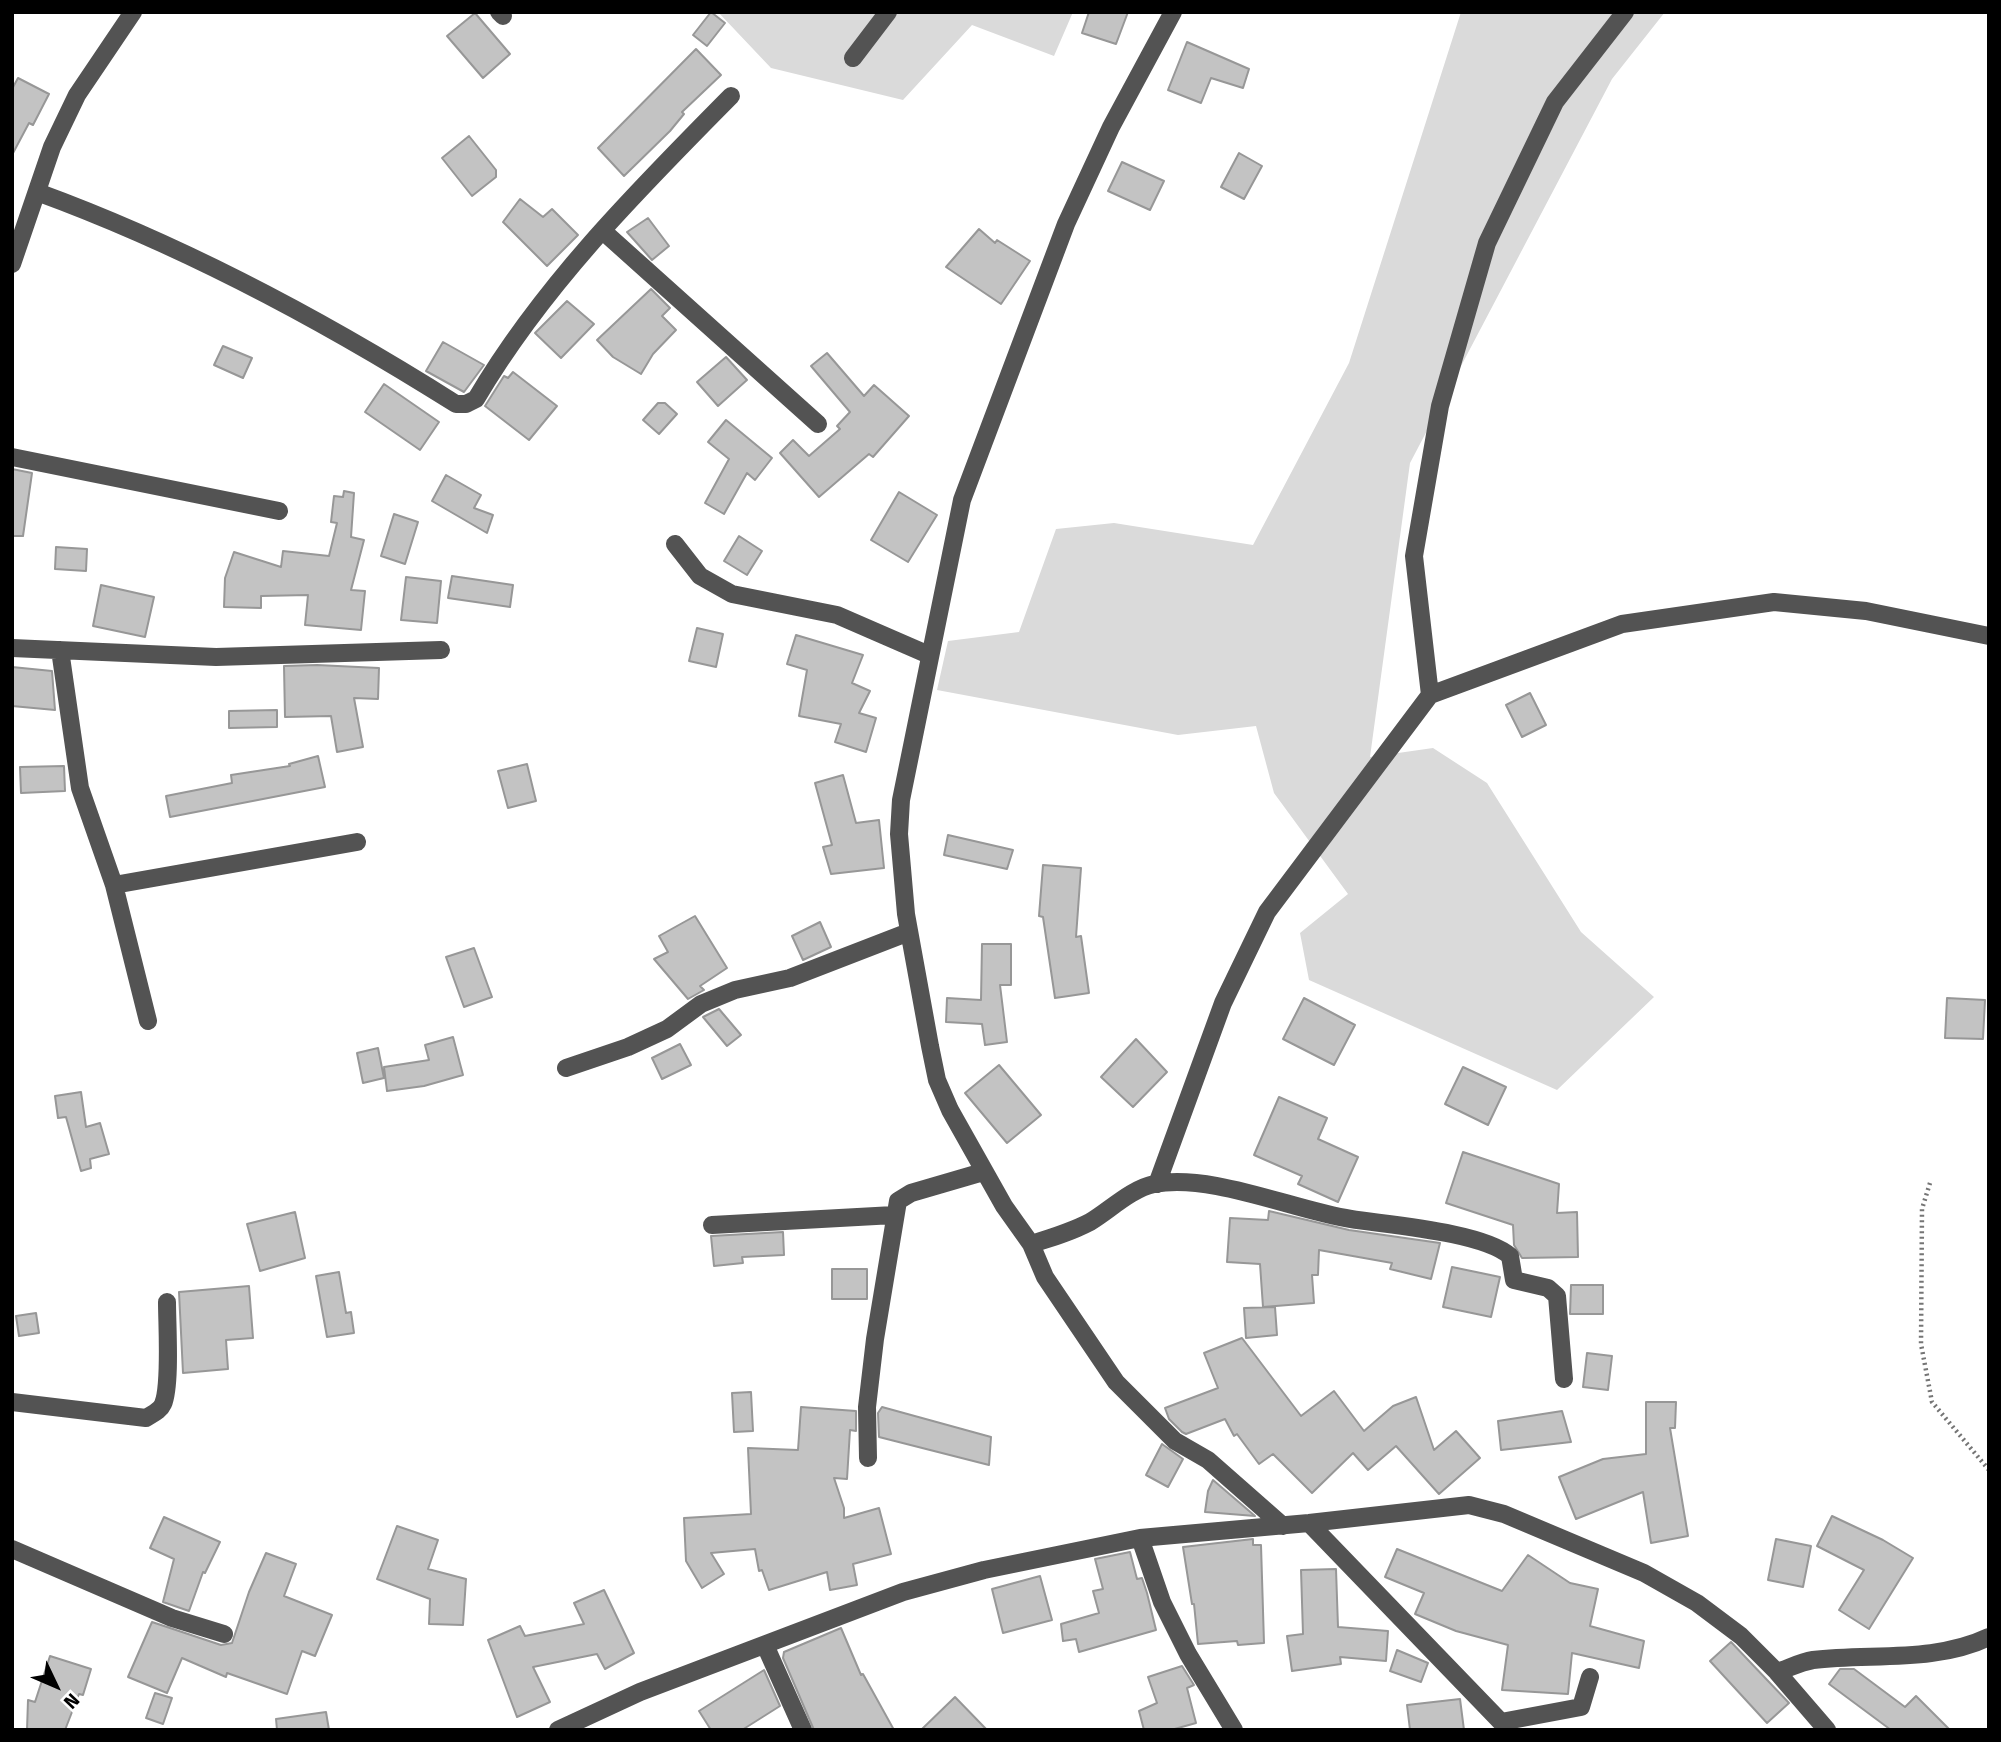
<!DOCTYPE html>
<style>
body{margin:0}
#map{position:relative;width:2001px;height:1742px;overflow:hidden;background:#fff;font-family:"Fira Sans",sans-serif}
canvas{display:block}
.frame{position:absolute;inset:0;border:14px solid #000;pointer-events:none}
.north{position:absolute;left:21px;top:1651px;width:70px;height:70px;-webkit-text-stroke:5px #fff;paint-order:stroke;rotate:134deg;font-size:19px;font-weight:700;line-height:28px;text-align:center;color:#000}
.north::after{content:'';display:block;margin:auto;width:24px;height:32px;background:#000;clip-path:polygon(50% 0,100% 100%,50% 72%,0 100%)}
</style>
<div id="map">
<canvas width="2001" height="1742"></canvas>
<div class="frame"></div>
<div class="north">N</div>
</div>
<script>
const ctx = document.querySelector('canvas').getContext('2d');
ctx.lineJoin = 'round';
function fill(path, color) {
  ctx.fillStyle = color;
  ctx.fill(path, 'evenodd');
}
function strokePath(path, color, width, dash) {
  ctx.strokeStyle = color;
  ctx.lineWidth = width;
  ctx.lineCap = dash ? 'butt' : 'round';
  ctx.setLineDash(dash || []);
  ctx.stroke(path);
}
fill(new Path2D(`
 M718 12H1073L1054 56 972 25 903 100 771 68Z
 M1461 12H1665L1612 79 1410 463 1370 757 1433 748 1487 783 1581 932 1654 997 1557 1090 1309 980 1300 933 1348 894 1274 793 1256 726 1178 735 937 690 948 641 1019 632 1056 529 1114 523 1253 545 1349 363Z`), '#dadada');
const building = new Path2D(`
 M711 12 725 23 707 46 693 35Z
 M1089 12H1128L1116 44 1082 33Z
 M475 13 510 54 483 78 447 36Z
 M1187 42 1249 69 1243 88 1211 78 1201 103 1168 90Z
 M696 49 721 75 682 112 684 114 670 131 624 176 598 148Z
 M18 78 49 94 33 125 29 123 12 155V89Z
 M469 136 496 170V177L472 196 442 158Z
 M1239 153 1262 166 1244 199 1221 187Z
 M1122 162 1164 181 1150 210 1108 191Z
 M520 199 543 217 552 209 578 235 547 266 503 222Z
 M648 218 669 246 652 260 627 232Z
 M979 229 995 243 997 240 1030 261 1001 304 946 267Z
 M651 289 670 308 662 316 676 330 653 354 641 374 613 357 597 340Z
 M567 301 594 324 561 358 535 333Z
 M443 342 484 365 464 392 426 371Z
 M223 346 252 358 243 378 214 365Z
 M827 353 864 396 874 385 909 416 873 457 869 454 819 497 780 453 793 440 809 456 840 429 837 426 850 412 811 366Z
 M726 357 747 380 718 406 697 382Z
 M513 372 557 406 529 440 485 406 504 376 508 378Z
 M384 384 439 422 420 450 365 412Z
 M658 403H665L677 414 659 434 643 420Z
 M726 420 772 458 755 480 747 473 724 514 705 503 729 459 708 442Z
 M12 469 32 473 23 536H12Z
 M446 475 481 495 474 508 493 515 487 533 432 501Z
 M344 491 354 493 351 537 364 540 351 590 365 591 361 630 305 625 308 595 261 596V608L224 607 225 578 234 552 281 567 283 551 329 556 337 523 331 522 334 496 343 497Z
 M899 492 937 515 908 562 871 540Z
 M394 514 418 522 405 564 381 556Z
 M739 536 762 551 747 575 724 561Z
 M56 547 87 549 86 571 55 569Z
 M452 576 513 585 510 607 448 598Z
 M406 577 441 581 437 623 401 620Z
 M101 585 154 597 145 637 93 626Z
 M697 628 723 634 716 667 689 661Z
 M796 635 863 655 852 683 870 691 859 713 876 718 866 752 835 742 841 724 799 716 807 670 787 664Z
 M317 665 379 668 378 699 354 698 363 747 337 752 331 716 285 717 284 666Z
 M12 667 52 671 55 710 12 706Z
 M1530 693 1546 725 1522 737 1506 705Z
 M277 710V727L229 728V711Z
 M318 756 325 787 170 817 166 796 232 783 231 775 290 766 289 764Z
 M527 764 536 801 508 808 498 771Z
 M64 766 65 791 21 793 20 767Z
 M843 775 856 823 879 820 884 868 831 874 823 847 832 845 815 783Z
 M948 835 1013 850 1007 869 944 855Z
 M1043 865 1081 868 1076 937 1081 936 1089 993 1055 998 1043 917 1039 916Z
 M695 916 727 968 700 986 704 990 688 999 654 959 668 952 659 936Z
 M820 922 831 947 803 960 792 936Z
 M982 944H1011V985H1000L1007 1042 985 1045 982 1024 946 1022 947 998 981 1000Z
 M474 948 492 997 464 1007 446 957Z
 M1304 998 1355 1025 1334 1065 1283 1039Z
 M1947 998 1985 1000 1983 1039 1945 1038Z
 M719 1009 741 1035 727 1046 703 1017Z
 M453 1037 463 1075 424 1086 387 1091 384 1067 429 1060 425 1045Z
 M1136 1039 1167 1072 1133 1107 1101 1077Z
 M680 1044 691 1065 662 1079 652 1058Z
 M378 1048 384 1078 363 1083 357 1053Z
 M999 1065 1041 1115 1007 1143 965 1093Z
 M1463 1067 1506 1087 1488 1125 1445 1104Z
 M81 1092 86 1127 100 1123 109 1154 90 1159 91 1168 81 1171 66 1117 58 1118 55 1096Z
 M1279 1097 1327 1118 1318 1139 1358 1157 1338 1202 1298 1184 1302 1176 1254 1155Z
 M1463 1152 1559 1184 1557 1213 1577 1212 1578 1257 1522 1258 1514 1245 1513 1225 1446 1203Z
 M1269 1211 1349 1230 1440 1243 1431 1279 1390 1269 1392 1263 1319 1250 1318 1275H1312L1314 1303 1263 1307 1260 1264 1227 1262 1230 1218 1268 1220Z
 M295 1212 305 1258 260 1271 247 1224Z
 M783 1232 784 1255 742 1257 743 1263 714 1266 711 1236Z
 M1452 1267 1500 1277 1491 1317 1443 1307Z
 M832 1269H867V1299H832Z
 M339 1272 346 1313 351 1312 354 1333 327 1337 316 1276Z
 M1571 1285H1603V1314H1570Z
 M249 1286 253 1338 226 1340 228 1369 183 1373 179 1292Z
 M1275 1307 1277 1335 1246 1338 1244 1308Z
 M36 1313 39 1333 19 1336 16 1316Z
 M1242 1338 1301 1416 1334 1391 1364 1431 1393 1406 1416 1397 1434 1450 1456 1431 1480 1458 1439 1494 1396 1446 1368 1470 1353 1453 1312 1493 1273 1454 1259 1464 1237 1434 1234 1436 1225 1419 1186 1434 1182 1432 1169 1419 1165 1408 1218 1388 1204 1353Z
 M1587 1353 1612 1356 1608 1390 1583 1387Z
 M751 1392 753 1431 734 1432 732 1393Z
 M1646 1402H1676L1675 1428H1670L1688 1536 1651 1543 1643 1492 1576 1519 1559 1477 1603 1459 1646 1454Z
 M801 1407 856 1411V1431L850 1430 847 1479 834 1478 844 1508V1518L879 1508 891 1554 853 1564 857 1585 830 1590 827 1572 769 1590 762 1570 759 1571 755 1549 711 1553 724 1574 702 1588 686 1561 684 1518 751 1514 748 1448 798 1450Z
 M882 1407 991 1437 989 1465 879 1437 878 1413Z
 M1562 1411 1571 1442 1501 1450 1498 1421Z
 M1162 1444 1183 1459 1168 1487 1146 1475Z
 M1213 1480 1255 1516 1205 1512 1208 1491Z
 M1832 1516 1883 1540 1913 1558 1869 1629 1839 1610 1864 1570 1817 1546Z
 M164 1517 220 1542 205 1573 203 1572 189 1611 163 1602 174 1559 150 1548Z
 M397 1526 438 1540 428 1569 466 1579 463 1625 429 1624 430 1599 377 1579Z
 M1253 1539V1545H1261L1264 1643 1238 1645 1237 1641 1198 1644 1194 1604H1192L1183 1547Z
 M1776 1539 1811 1546 1803 1587 1768 1580Z
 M1397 1549 1502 1591 1528 1555 1570 1583 1598 1589 1590 1626 1644 1641 1639 1668 1572 1653 1568 1694 1502 1690 1508 1645 1456 1631 1415 1614 1424 1593 1385 1577Z
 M1130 1552 1137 1579 1142 1578 1147 1593 1156 1630 1079 1652 1076 1639 1063 1641 1061 1624 1099 1613 1093 1591 1103 1589 1095 1559Z
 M266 1553 296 1564 284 1596 332 1615 315 1656 302 1651 287 1694 227 1673 226 1677 182 1658 167 1693 128 1677 152 1622 221 1645 232 1643 249 1592Z
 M1336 1569 1338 1627 1388 1631 1386 1661 1340 1657 1341 1664 1292 1671 1287 1636 1303 1634 1301 1570Z
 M1040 1576 1052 1620 1003 1633 992 1589Z
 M604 1590 634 1653 605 1669 597 1654 533 1667 550 1702 517 1717 488 1640 520 1626 525 1636 584 1624 574 1603Z
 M841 1628 861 1675 863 1674 894 1730H814L783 1658 784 1652Z
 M1731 1642 1789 1703 1767 1723 1710 1661Z
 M1397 1650 1428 1663 1421 1682 1390 1671Z
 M50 1656 91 1669 83 1695 79 1694 65 1730H27L28 1700 35 1702Z
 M1182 1666 1194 1685 1187 1688 1196 1723 1171 1730H1144L1139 1711 1157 1703 1148 1677Z
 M1840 1669H1854L1905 1707 1916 1696 1950 1730H1891L1829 1684Z
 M764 1670 780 1706 742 1730H711L699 1711Z
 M155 1693 172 1698 163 1724 146 1718Z
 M955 1697 987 1730H921Z
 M1460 1699 1464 1730H1410L1407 1705Z
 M326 1712 329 1730H277L276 1719Z`);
fill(building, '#c3c3c3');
strokePath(building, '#979797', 2);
strokePath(new Path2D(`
 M1930 1183 1922 1209 1921 1344 1932 1402 1989 1470`), '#757575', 4.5, [2, 3.5]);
strokePath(new Path2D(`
 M499 12 503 16
 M1173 12 1111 127 1066 224 962 500 901 800 899 834 906 914 930 1046 937 1080 950 1110 1004 1206 1031 1244 1045 1277 1116 1382 1175 1441 1208 1460 1283 1526
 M853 58 888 12
 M37 192C185 246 323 320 456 404H466L476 399C543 285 639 189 731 96
 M604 232 818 424
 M12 264 52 147 77 95 133 12
 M12 457 279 511
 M675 544 700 576 732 594 837 615 929 655
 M12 648 216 657 441 650
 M60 650 80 788 114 885 148 1021
 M1430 695 1414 556 1440 406 1487 243 1555 102 1625 12
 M114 885 357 842
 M566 1068 628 1047 667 1029 701 1004 735 990 790 978 909 932
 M1157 1184 1223 1003 1267 912 1430 695 1622 624 1774 602 1866 611 1989 636
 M712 1225 894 1215
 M1031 1244C1051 1238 1071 1232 1090 1222 1110 1210 1131 1189 1154 1184 1212 1173 1293 1210 1351 1219 1389 1225 1483 1232 1510 1256L1514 1280 1548 1288 1557 1296 1564 1379
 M12 1402 146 1418C152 1414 160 1411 163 1404 171 1385 167 1325 167 1302
 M868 1458 867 1407 875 1339 898 1201 911 1193 983 1172
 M1309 1523 1501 1722 1581 1707 1590 1677
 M1140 1538 1162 1602 1188 1654 1234 1730
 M12 1549 172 1618 224 1634
 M765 1645 803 1730
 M1777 1672C1789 1668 1801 1662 1813 1660 1872 1653 1934 1663 1989 1637
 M558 1730 640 1692 903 1592 984 1570 1140 1538 1309 1523 1469 1505 1504 1514 1644 1573 1697 1603 1741 1636 1777 1672 1827 1730`), '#535353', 18);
</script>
